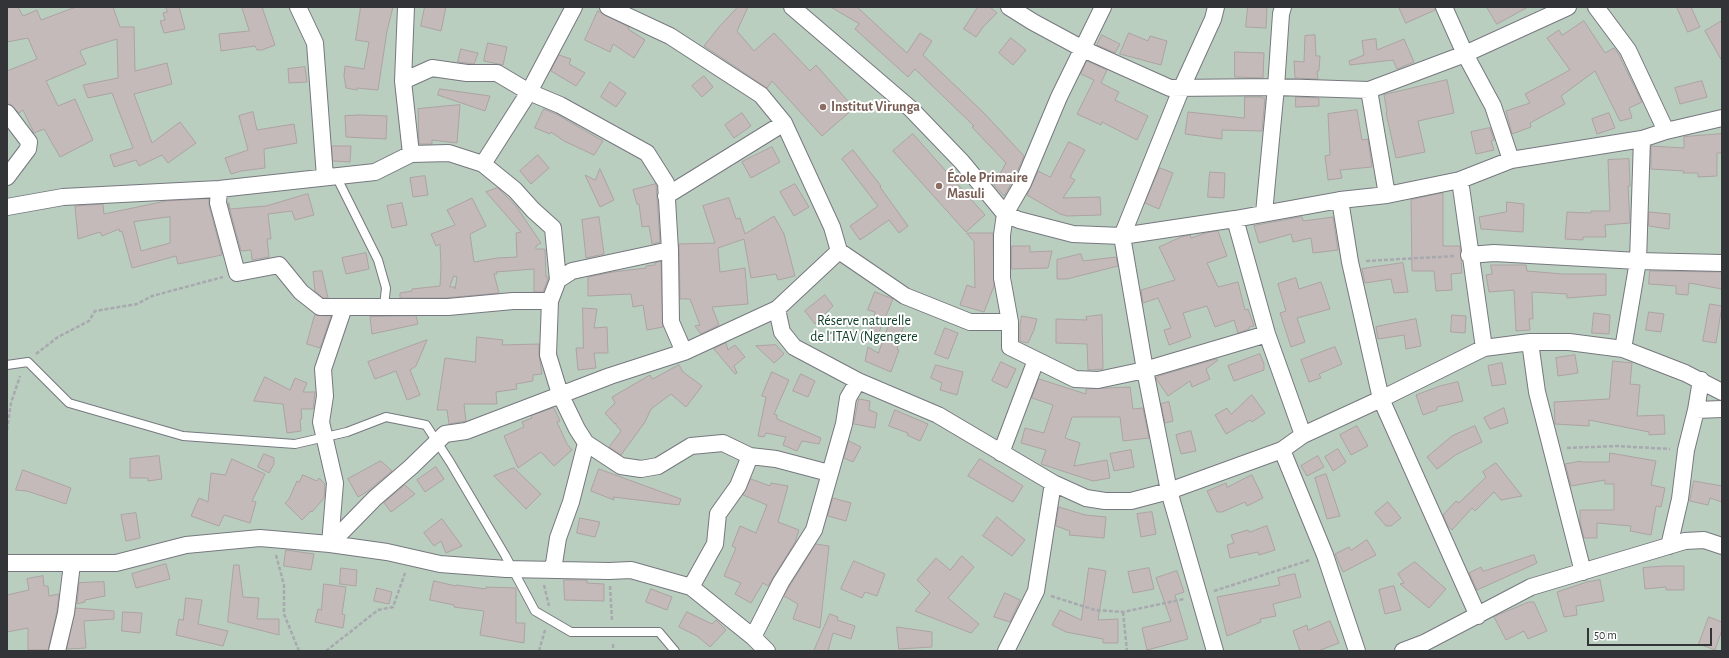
<!DOCTYPE html>
<meta charset="utf-8">
<style>
body{margin:0}
#map{position:relative;width:1729px;height:658px;overflow:hidden;background:#f3f5fd;font-family:"Alegreya Sans",sans-serif}
canvas{display:block}
.frame{position:absolute;inset:0;border:8px solid #333437;pointer-events:none}
.scale{position:absolute;left:1587px;top:628px;width:125px;height:18px;box-sizing:border-box;border:2px solid #333437;border-top:0;padding-left:5px;font-size:12px;line-height:14px;white-space:nowrap;color:#333437;-webkit-text-stroke:3px #fff;paint-order:stroke}
</style>
<div id="map">
<canvas width="1729" height="658"></canvas>
<div class="frame"></div>
<div class="scale">50 m</div>
</div>
<script>
const ctx = document.querySelector('canvas').getContext('2d');
ctx.lineJoin = 'round';
function fill(path, color) {
  ctx.fillStyle = color;
  ctx.fill(path, 'evenodd');
}
function strokePath(path, color, width, dash) {
  ctx.strokeStyle = color;
  ctx.lineWidth = width;
  ctx.lineCap = dash ? 'butt' : 'round';
  ctx.setLineDash(dash || []);
  ctx.stroke(path);
}
function label(font, color, halo, rows, align = 'center') {
  ctx.font = font + ' "Alegreya Sans",sans-serif';
  ctx.lineWidth = 4;
  ctx.setLineDash([]);
  ctx.textBaseline = 'middle';
  ctx.strokeStyle = halo;
  ctx.fillStyle = color;
  for (const [text, x, y, turn = 0] of rows) {
    ctx.save();
    ctx.translate(x, y);
    ctx.rotate((+turn || 0) * Math.PI / 180);
    ctx.textAlign = isNaN(turn) ? turn : align;
    if (halo) ctx.strokeText(text, 0, 0);
    ctx.fillText(text, 0, 0);
    ctx.restore();
  }
}
fill(new Path2D(`
 M7 7H1722V651H7Z`), '#bacec0');
const building = new Path2D(`
 M7 7H18L23 16 37 10 41 20 76 7H113L120 27H134L135 71 167 63 172 84 134 94 152 143 180 122 196 143 168 163 162 155 139 166 136 160 114 167 110 155 133 148 112 93 88 98 83 85 118 78 117 39 81 50 80 52 86 64 46 81 58 106 75 99 93 140 60 157 44 129 34 133 23 110 19 113 7 101V71L37 59 28 38 7 42Z
 M166 7H179L185 29 164 33 160 21 165 20 163 13 167 12Z
 M242 7H262L275 45 262 50H257L255 46 221 51 219 34 249 31Z
 M361 7H393L387 31 378 90 357 88V90L346 88 344 76 345 66 364 69 369 42 356 40Z
 M425 7H446L441 31 421 26Z
 M738 7H748L737 31 754 51 774 33 810 71 816 65 854 108 822 136 772 81 767 88 704 46 719 27Z
 M831 7H857L907 53 920 33 932 41 923 55 984 113 1024 156 1014 179 1004 196 994 185 1006 163 972 127 974 126 915 69 908 77 855 29 859 24Z
 M978 7H990L997 13 983 27 976 37 964 29Z
 M1248 7H1267L1266 28 1246 27Z
 M1399 7H1435V10L1406 23Z
 M1487 7H1528L1497 24Z
 M1677 7H1691L1700 27 1688 32Z
 M598 11 629 27 628 29 645 40 634 58 613 44 610 52 585 40Z
 M1584 21 1605 53 1614 48 1618 53 1642 102 1629 108 1632 118 1620 121 1595 71 1561 96 1565 104 1530 123 1531 127 1512 134 1506 111 1530 103 1525 94 1570 70 1547 38 1559 30 1562 35Z
 M1722 21V61L1705 31Z
 M1129 33 1148 41 1150 36 1167 41 1161 65 1120 54Z
 M1102 35 1120 44 1115 53 1097 45Z
 M1315 35 1316 56H1320L1319 71H1317L1318 79 1295 78 1294 61 1304 62 1305 36Z
 M1011 38 1026 50 1013 65 999 53Z
 M1376 39 1377 50 1404 39 1414 62 1397 69 1393 60 1350 65 1349 61 1364 55 1362 41Z
 M488 43 507 47 503 65 484 61Z
 M461 49 478 53 474 64 458 62Z
 M1235 52 1264 53 1263 78 1235 77Z
 M559 55 571 59 569 64 585 73 576 86 551 71Z
 M1087 61 1107 70 1101 83 1119 92 1115 100 1148 116 1137 140 1102 122 1101 125 1077 114 1094 80 1081 74Z
 M305 67 307 82 289 83 288 69Z
 M704 76 713 87 702 97 692 86Z
 M1447 80 1454 113 1418 121 1425 152 1396 158 1386 113 1387 112 1384 95Z
 M1702 81 1707 97 1680 104 1675 88Z
 M610 82 626 93 616 107 601 97Z
 M440 89 490 96 485 111 438 95Z
 M1245 97H1262V98H1265L1262 131 1222 130V139L1185 134 1188 112 1244 118Z
 M1296 97 1319 98V106L1296 107Z
 M460 105 457 143 432 140V144H419L418 109Z
 M544 109 556 114 603 141 594 155 564 141 551 132 550 134 535 128Z
 M1357 110 1362 140 1368 139 1372 167 1340 170 1342 178 1328 180 1325 156 1330 155 1328 114Z
 M253 112 257 130 294 124 297 143 264 149 265 168 241 171 231 174 225 158 248 150 239 116Z
 M742 113 751 126 734 138 725 125Z
 M1609 113 1615 128 1597 134 1592 119Z
 M361 115 387 116 386 139 346 137 345 116Z
 M1490 128 1494 140 1491 141 1494 150 1476 154 1471 132Z
 M913 134 985 215 966 232 893 151Z
 M1722 134V153H1717V176L1698 177V173H1683L1684 171 1651 169V146L1684 148V137Z
 M1069 142 1085 150 1070 177 1075 180 1063 198 1100 197 1101 215 1067 216 1060 214 1027 195 1038 171 1050 177Z
 M332 146H351L350 162 333 161Z
 M772 147 780 162 751 178 742 162Z
 M853 150 881 186 880 187 908 226 899 233 889 220 860 240 850 226 878 206 842 159Z
 M538 155 549 168 531 184 520 171Z
 M1629 159 1630 186H1628L1630 223 1605 225 1606 237H1583V240L1565 239 1567 212 1591 213V211H1610L1608 160Z
 M1160 168 1173 173 1159 209 1145 203Z
 M600 169 614 200 600 207 585 175 595 180Z
 M1210 172 1225 173 1224 198 1208 197Z
 M425 176 428 195 413 197 410 178Z
 M656 184 660 242 652 244 649 226 642 227 639 204H637L633 190Z
 M795 184 809 207 794 216 780 192Z
 M498 188 516 206 541 243 536 246V249H545L546 277H548V279L543 292H534V269L496 272 497 274H494L499 293 445 298H400V293L412 291V289L440 286 441 267 440 244 436 246 431 234 455 225 447 210 472 198 486 226 470 234 474 262 497 258 517 257 516 233 521 232 486 192ZM454 276 457 277 455 289V287H450Z
 M1443 193V246H1460L1462 273 1451 274 1452 290 1436 291 1434 271H1412L1411 200Z
 M308 194 314 215 295 220 292 211 268 214 271 239H267L269 257 252 260 251 250 241 251 228 203H229L230 209 266 206Z
 M729 198 736 219 740 218 745 234 774 216 784 234 795 276 778 280 776 274 751 278 744 239 718 248 720 272 745 268 748 304 712 307 719 325 701 334 695 326 700 325 690 299H680L679 244 715 243 703 206Z
 M209 199V205L222 255 178 264 176 256 132 268 122 231 120 232 119 229 102 236 100 232 78 239 75 206 103 204 104 214 166 201ZM170 217V243L141 251 134 222Z
 M1507 202 1524 204 1523 232 1481 229 1479 217 1506 212Z
 M402 203 407 225 392 228 387 206Z
 M1649 212 1670 214 1669 229 1649 226Z
 M599 217 604 254 586 258 582 220Z
 M1302 217 1303 221 1333 217 1338 250 1313 253 1311 238 1293 242 1291 234 1259 243 1254 226Z
 M1218 231 1227 256 1207 263 1218 287 1238 282 1245 310 1248 309 1254 326 1249 327V329L1238 333 1234 320 1215 327 1207 306 1183 313 1191 337 1169 345 1164 330 1171 328 1158 298 1143 303 1141 290 1175 280 1159 247 1181 237 1190 235 1191 238 1206 233Z
 M967 233H993L994 286 984 312 960 305 967 285 975 288 974 242Z
 M1012 246H1030V252L1052 251 1048 268 1012 269Z
 M366 253 369 269 346 274 342 258Z
 M1081 254 1083 261 1116 257 1118 266 1067 279H1057V260Z
 M661 262 663 327 647 330 643 305 633 307 631 294 588 296V277L613 272 646 268V266L655 265V263Z
 M1403 263 1408 292 1394 293 1391 279 1365 283 1362 269Z
 M1491 265H1526L1527 271 1563 274H1606V295L1567 298V294L1532 292 1533 319H1529L1530 330 1516 331 1514 290 1489 292 1486 275 1492 274Z
 M322 271 328 298H323L315 291 313 272Z
 M1650 271 1722 272V289L1689 283 1688 295 1676 294V286L1649 284Z
 M1296 278 1299 289 1321 282 1330 309 1297 318 1305 342 1291 347 1280 313 1286 311 1278 284Z
 M875 292 893 299 875 342 869 340 875 312 868 310Z
 M825 295 833 306 815 324 805 311Z
 M1710 304 1722 306 1716 343 1703 341Z
 M583 308 597 309 594 328 607 327 608 353H594L596 368 578 370 576 348H583Z
 M1649 312 1664 314 1661 332 1646 330Z
 M1594 313 1610 315 1609 334 1592 333Z
 M315 315 331 316 320 348 307 344Z
 M1102 315 1103 369 1088 370 1087 344 1056 343V319L1087 320 1086 317Z
 M1452 315 1466 316 1465 333 1451 332Z
 M416 316 418 324 372 334 370 317Z
 M1022 316 1037 319 1034 330 1028 343 1020 341V325Z
 M892 317 905 321 897 349 899 350 891 372 865 361 868 347 878 353Z
 M1416 319 1421 346 1406 349 1404 335 1378 339 1376 327Z
 M945 328 958 333 948 359 935 354Z
 M477 337 503 340 502 345 539 344V355L542 374 533 375V381L516 384 517 389 496 392 497 404H464L466 421 449 424 447 410H437L445 358 475 362Z
 M427 340 416 366 410 370 420 395 407 400 396 371 375 379 368 362Z
 M726 343 728 350 735 345 745 357 734 366 737 373 735 374 714 349Z
 M776 345 784 354 774 363 756 346Z
 M1335 347 1342 364 1319 374 1321 378 1309 382 1301 360Z
 M1260 354 1264 364V370L1234 381 1228 366Z
 M1575 355 1578 373 1558 376 1556 358Z
 M1217 359 1218 360 1206 369 1210 379 1192 387 1190 381 1168 396 1157 380 1156 378 1159 376Z
 M1613 361 1632 363 1630 384 1640 385 1637 416 1664 415 1665 434 1649 435V432L1589 420V426L1555 424 1554 402 1609 399Z
 M1001 362 1016 369 1007 388 992 381Z
 M1502 363 1506 384 1492 386 1488 366Z
 M679 365 683 372 702 386 686 407 671 394 651 409 645 422 621 455 609 447 621 431 616 425V423L615 424 605 413 615 403 612 397 650 375 652 379Z
 M936 365 963 372 957 395 940 390 942 383 931 378Z
 M772 372 789 380 774 414 777 415V419L821 438 819 444 802 441 797 451 783 445 786 437 766 433 764 437 758 436 766 397 762 396Z
 M801 374 815 381 808 397 793 391Z
 M265 377 290 390 295 378 307 383 303 392H315L313 409H301L302 419H300L301 431 287 433 283 404 254 401Z
 M1039 379 1086 394V389L1130 387 1133 409 1143 408 1149 438 1123 441 1120 417H1072L1065 438 1080 443 1074 466 1107 460 1110 478 1093 481 1041 464 1046 450 1021 443 1025 428 1044 433 1053 405 1032 398Z
 M1458 382 1463 401 1437 407V410L1423 415 1416 395 1440 386Z
 M1252 395 1265 413 1252 422 1250 420 1226 434 1215 415 1227 408 1231 414Z
 M859 399 870 401 869 410 877 413 875 428 854 424Z
 M1169 402 1173 421 1165 423 1161 404Z
 M554 408 560 421 557 422 567 444 572 450 554 466 541 452 518 468 504 436 524 427 522 422 532 418 531 416Z
 M1504 408 1508 423 1490 429 1484 418Z
 M895 410 928 424 920 441 907 435 908 433 889 426Z
 M1357 426 1368 446 1351 455 1340 435Z
 M1475 426 1482 442 1457 454 1437 469 1427 457 1452 436Z
 M1191 431 1196 451 1181 454 1176 435Z
 M849 441 861 447 853 462 844 458Z
 M1338 449 1346 462 1333 471 1325 457Z
 M1131 450 1134 467 1114 471 1110 454Z
 M1610 453 1656 461 1651 485 1665 488 1661 507 1656 506 1651 535 1630 531 1631 526 1597 523V538H1584L1580 522V510H1614V484H1605V480L1571 486 1565 464 1581 461V462H1609Z
 M264 454 274 458V464L269 473 258 467Z
 M159 456 162 479 148 481V478H130V459Z
 M1318 456 1324 467 1307 476 1301 466Z
 M232 459 265 474 252 501 256 502 250 523 224 515 219 526 191 516 199 498 208 502 211 473 225 475Z
 M980 459 1023 486 1013 502 968 476Z
 M381 461 392 471 368 491 358 497 348 479Z
 M1496 463 1522 496 1501 500 1494 492 1475 511 1472 508 1452 530 1448 526 1443 515 1456 501 1459 503 1486 477 1483 472Z
 M436 467 444 479 425 492 417 480Z
 M514 468 541 494 526 509 494 476Z
 M599 469 681 499 679 505 613 497 614 500 591 491Z
 M23 470 71 488 66 504 27 491 16 490Z
 M1326 474 1340 516 1327 519 1315 478Z
 M303 475 317 481 319 478 325 484 324 498 312 512 311 511 302 520 285 503 289 499 297 481 299 482Z
 M1252 475 1263 498 1247 506 1245 502 1222 512H1217L1207 491 1226 483 1227 487Z
 M751 479 770 486 771 483 788 486 778 522 799 530 795 542 768 586 763 583 751 603 735 594 741 583 724 576 736 548 732 546 740 526 756 533 767 505 743 495Z
 M1694 481 1722 486V502L1710 498 1708 505 1690 501Z
 M405 485 415 494 391 512 384 503Z
 M833 498 851 503 846 521 828 516Z
 M1388 502 1401 518 1391 526H1386L1375 513Z
 M1059 507 1085 515 1106 517 1104 538 1069 535 1070 531 1056 526Z
 M1152 512 1156 534 1141 537 1137 514Z
 M136 513 140 538 126 541 121 515Z
 M997 517 1025 540 1012 556 983 536Z
 M580 518 600 522 595 537 577 533Z
 M442 519 462 546 446 553 441 541 434 546 424 533Z
 M1267 526 1275 550 1259 555 1258 552 1230 558 1227 545 1234 543 1231 535 1248 530 1249 532Z
 M1367 540 1376 555 1343 572 1335 554 1349 547 1351 550Z
 M816 544 829 546 820 628 793 619 798 604 784 596Z
 M286 550 314 554 311 570 284 566Z
 M1534 555 1537 563 1477 590 1469 573 1481 567 1483 571Z
 M962 556 974 567 948 598 979 624 971 633 915 611 930 593 917 580 936 558 950 570Z
 M854 561 885 574 877 596 865 592 862 598 841 589Z
 M1415 562 1446 589 1429 608 1400 584 1404 583 1398 574Z
 M166 564 170 579 136 588 132 574Z
 M234 565H239L243 597 259 598 257 619H279V635L228 622Z
 M1664 566H1684V590H1666V587L1645 589 1643 568Z
 M341 568 357 570 356 586 340 584Z
 M1089 568 1106 571 1098 620 1118 619V643H1103V639L1066 632 1052 625 1060 610 1081 620Z
 M1149 568 1154 589 1133 593 1128 572Z
 M1177 571 1184 592 1175 595 1188 639 1147 650 1142 628 1171 621 1156 578Z
 M1295 574 1301 597 1273 604 1276 616 1260 619 1261 622 1227 636 1217 597 1280 585 1278 578Z
 M43 576 44 586H48L49 596 59 594 57 611 48 650H28V628L7 632V595L29 590 27 579Z
 M564 580H587V583L604 584V601L565 600Z
 M1600 580 1604 601 1576 606 1577 615 1564 617 1557 592 1587 582Z
 M434 581 456 586V585L486 589V587L516 588V623H525L524 643 480 635 484 611 454 607V605L430 600Z
 M104 582 105 596 85 600V602L77 604 79 583Z
 M324 584 346 587 342 614 345 615 343 628 315 622 318 609 321 610Z
 M1394 586 1401 610 1385 614 1379 590Z
 M377 588 392 592 389 604 374 601Z
 M651 589 672 597 667 610 646 602Z
 M1005 593 1020 600 1010 622 994 617Z
 M186 598 202 600 198 624 228 631 223 646 176 635 179 619 183 620Z
 M1529 602H1534L1547 631 1528 639 1524 631 1506 640 1494 617Z
 M76 608 114 611V619L84 621 86 648 67 649Z
 M123 612 142 613 140 633 122 631Z
 M687 612 712 624 716 620 726 630 710 647 697 636 679 627Z
 M830 614 838 617 837 620 855 626 851 639 833 633 828 651H814Z
 M1709 617 1722 622V630L1715 650 1699 644Z
 M1330 621 1339 643 1318 651H1300L1293 631 1307 625 1308 630Z
 M897 627 932 632V647L899 649Z`);
fill(building, '#c3bab9');
strokePath(building, '#ada3a3', 1);
const lane = new Path2D(`
 M336 176 378 260 386 288 384 306
 M7 365 28 362 69 403 183 436 295 444 347 432 386 417 426 425 450 462 505 555 535 611 571 632H659L675 651`);
const street = new Path2D(`
 M298 7 315 43 325 177
 M406 7 403 81 411 154
 M608 7 670 36 761 95 784 123 832 227 839 251 905 296 970 322H1010
 M792 7 911 109 962 162 1005 214 1019 220 1073 234 1122 236 1235 219 1340 200 1387 195 1460 180 1511 160 1642 139 1666 131 1722 118
 M1009 7 1033 22 1083 49 1170 88 1276 87 1369 90 1465 54 1568 7
 M1103 7 1059 97 1023 183 1005 214 1002 235V278L1010 322V347L1075 379 1098 380 1145 370 1267 334
 M1444 7 1465 54 1493 106 1511 160
 M1596 7 1628 50 1666 131
 M403 81 432 68 467 73H497L529 92 560 105 647 153 666 183 670 250 671 322 684 352
 M1369 90 1387 195
 M7 113 29 142 28 149 7 177
 M483 164 529 92 574 7
 M1460 180 1484 348
 M219 189 218 203 237 273 279 265 301 292 320 307H448L513 301H550
 M666 196 784 123
 M1340 200 1350 262 1381 399 1478 616
 M7 207 63 197 219 189 375 172 411 154 449 153 483 164 515 190 533 210 553 228 558 280 550 301 548 355 560 394 577 429 586 443 621 466 641 469 658 466 691 446 723 443 750 456 776 459 829 473
 M1264 213 1276 87 1281 14 1283 7
 M1235 219 1267 334 1303 435
 M1469 255 1494 253 1638 261 1722 263
 M558 280 572 271 670 250
 M777 309 782 332 794 347 858 381 938 415 1053 483 1086 498 1105 501H1131L1169 491 1282 450 1303 435 1381 399 1484 348 1530 342H1569L1623 349 1685 373 1722 392
 M1530 342 1537 392 1583 572
 M1623 349 1638 261 1642 139
 M1696 410 1701 380
 M1282 450 1325 555 1357 651
 M1001 453 1036 360
 M330 544 375 498 411 467 445 434 466 431 610 376 684 352 777 309 839 251
 M330 544 335 483 321 422 325 396 323 369 344 307
 M1669 546 1680 499 1686 450 1696 410 1722 409
 M7 563H116L186 545 260 538 330 544 387 552 440 564 506 569 609 571 631 570 691 587 753 637 767 651
 M553 570 558 538 571 502 586 443
 M691 587 715 544 718 514 738 486 750 456
 M753 637 781 582 814 530 844 424 848 398 858 381
 M57 651 66 613 72 564
 M1006 651 1036 591 1053 483
 M1215 651 1169 491 1145 370 1122 236 1182 87 1213 19 1216 7
 M1403 651 1424 643 1531 587 1685 541 1704 540 1722 546`);
strokePath(lane, '#76787f', 10);
strokePath(street, '#76787f', 18);
strokePath(new Path2D(`
 M1366 261 1455 256
 M36 354 58 337 89 321 95 311 137 304 152 296 223 277
 M7 430 11 403 20 376
 M1567 448 1617 446 1670 449
 M276 555 284 585V614L299 651
 M544 585 549 606
 M610 586 612 621
 M1214 591 1310 560
 M1051 596 1095 610 1123 612 1184 599
 M1123 612 1127 651
 M613 644V651
 M326 651 378 610 393 607 405 573
 M539 651 545 630`), '#a7a9af', 2.5, [4, 2]);
strokePath(lane, '#fff', 8);
strokePath(street, '#fff', 16);
for (const [x, y, r, color] of [
 [823,107,4,"#8d6e63"],
 [939,186,4,"#8d6e63"]
]) {
  const dot = new Path2D();
  dot.arc(x, y, r, 0, 2 * Math.PI);
  ctx.fillStyle = color;
  ctx.fill(dot);
  strokePath(dot, '#fff', 1.5);
}
label('bold 14px', '#785e54', '#fff', [
 ["Institut Virunga",831,107],
 ["École Primaire",947,178],
 ["Masuli",947,194]
], 'left');
label('14px', '#114228', '#fff', [
 ["Réserve naturelle",864,321],
 ["de l'ITAV (Ngengere",864,337]
]);
</script>
